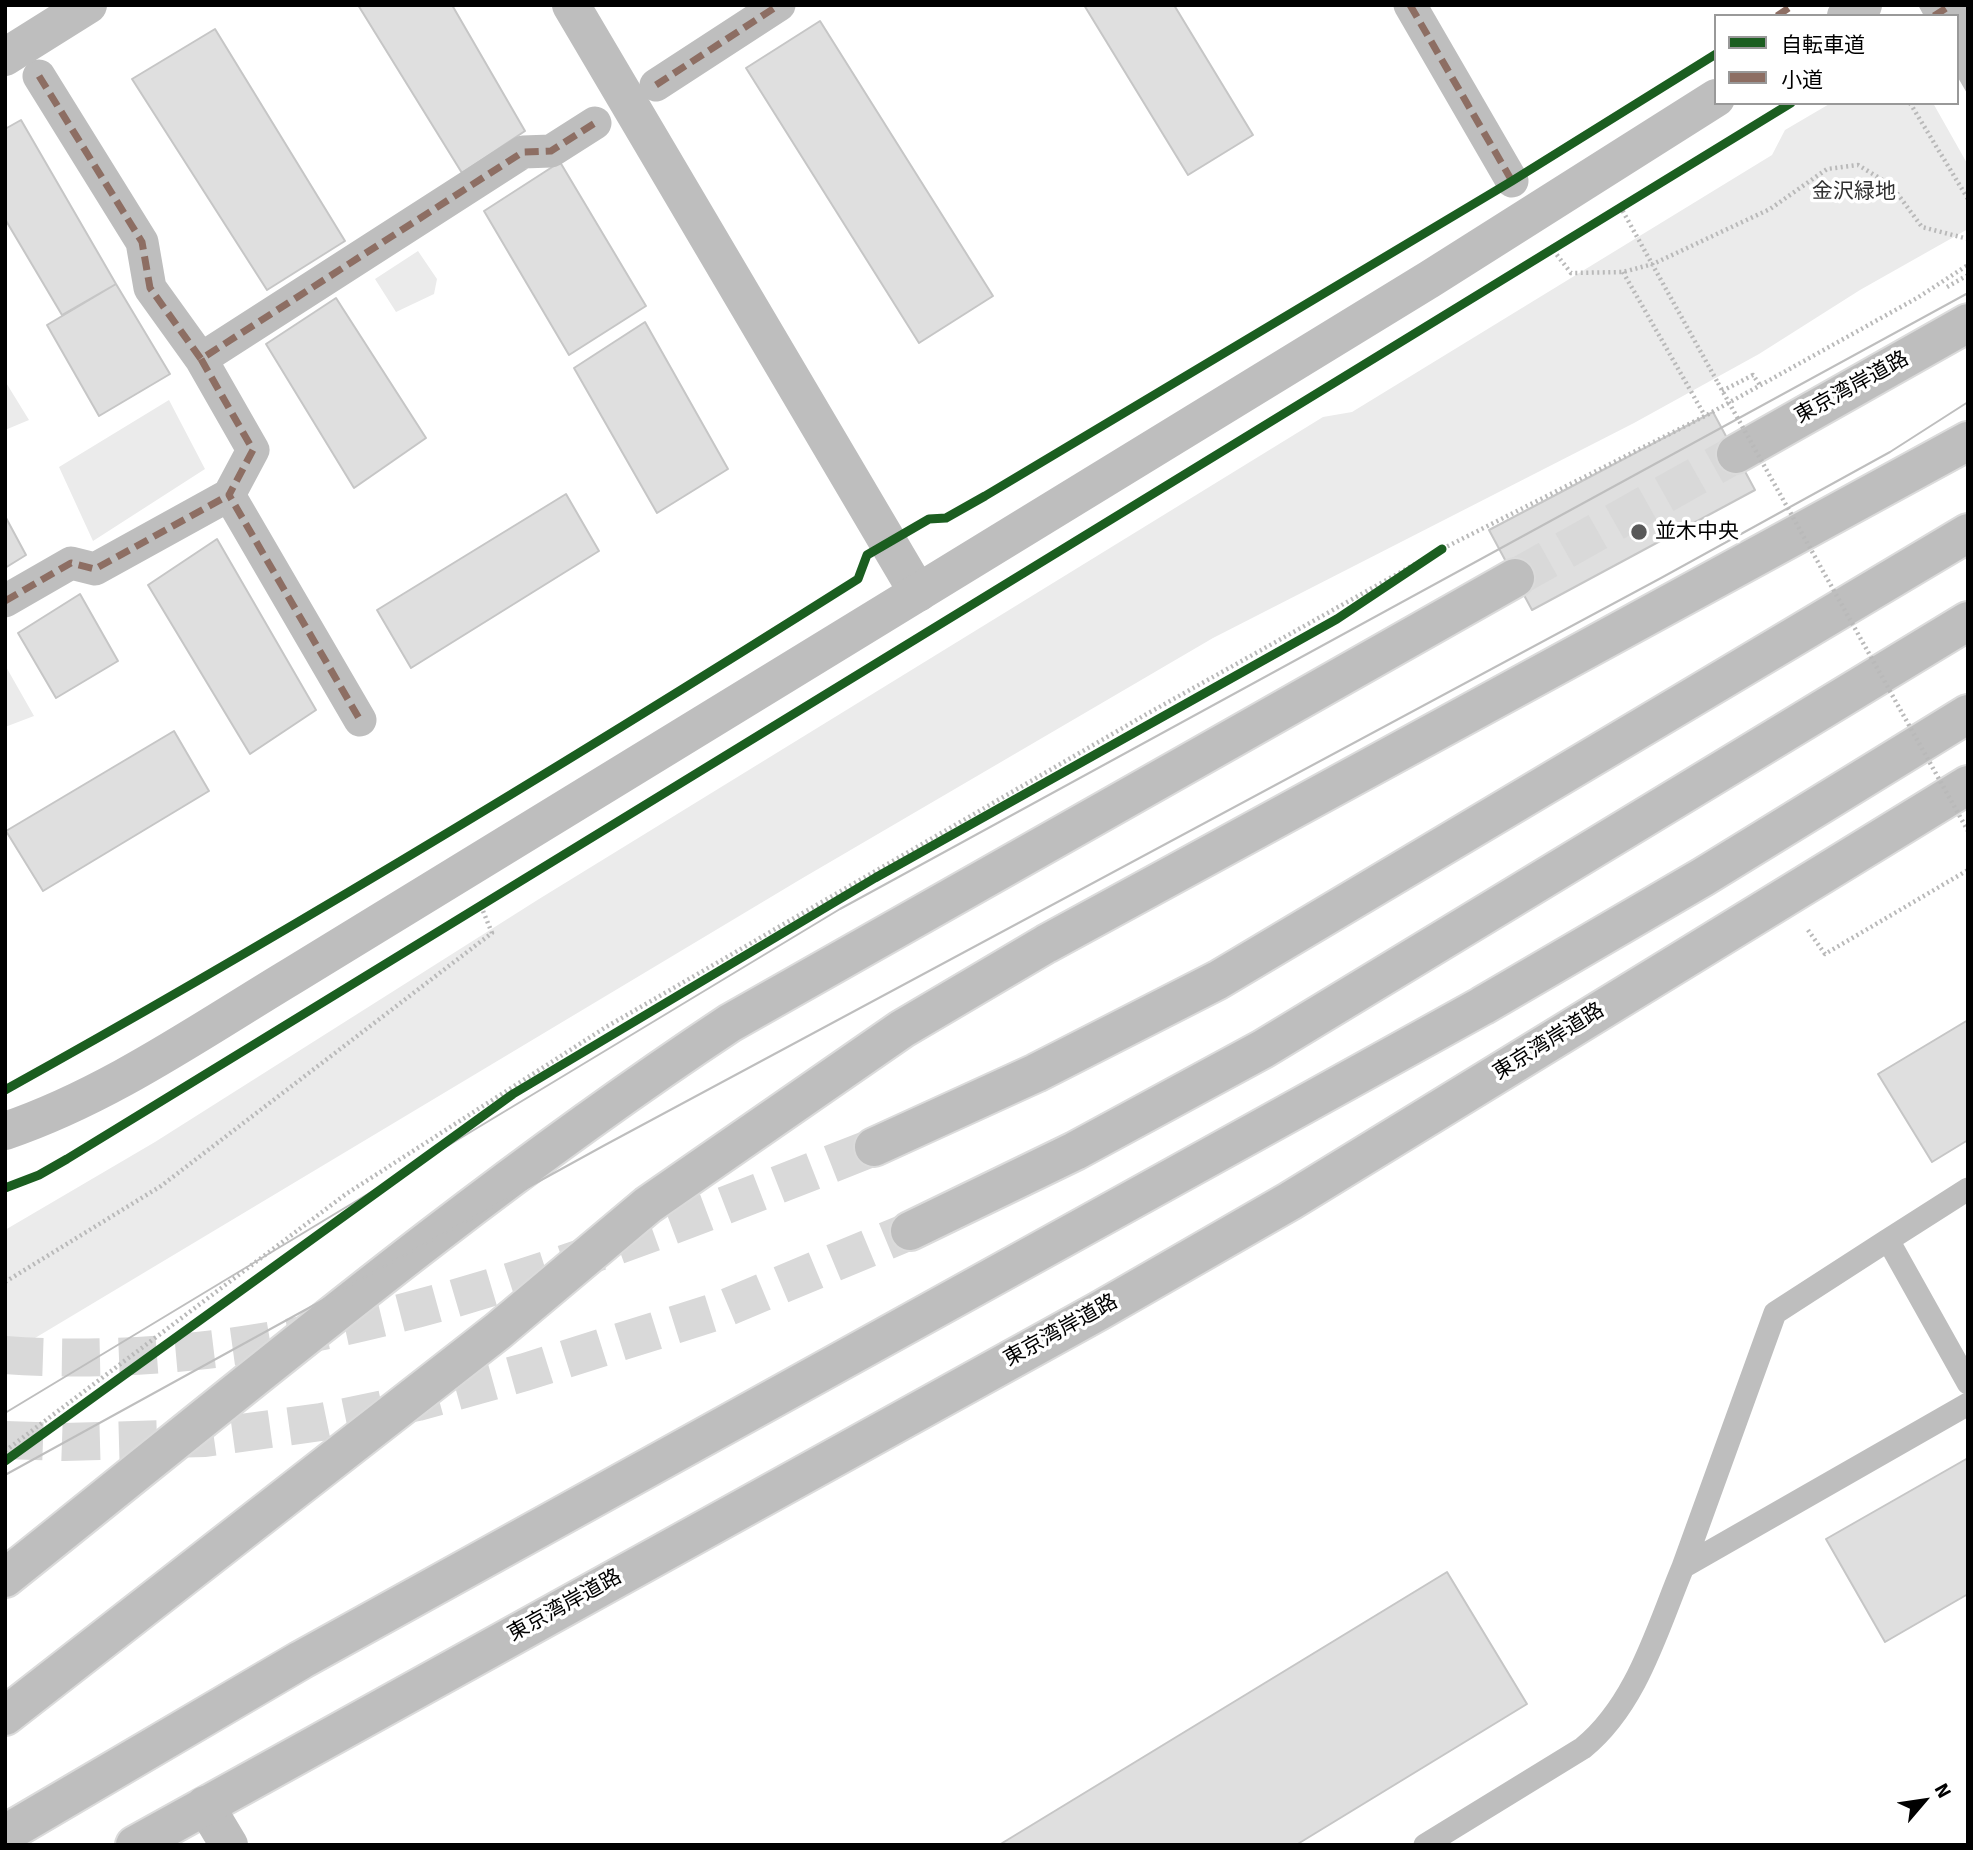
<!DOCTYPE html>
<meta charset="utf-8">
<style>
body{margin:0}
#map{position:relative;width:1973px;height:1850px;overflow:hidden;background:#fff;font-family:Signika,"Noto Sans JP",sans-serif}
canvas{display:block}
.frame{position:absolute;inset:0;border:7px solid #000;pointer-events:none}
.legend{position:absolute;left:1714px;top:14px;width:245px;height:91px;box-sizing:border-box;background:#fff;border:2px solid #999;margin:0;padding:9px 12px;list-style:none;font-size:21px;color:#000}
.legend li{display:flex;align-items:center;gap:14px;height:35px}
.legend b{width:35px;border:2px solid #999}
.north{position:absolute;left:1889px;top:1766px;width:70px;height:70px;-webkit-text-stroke:5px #fff;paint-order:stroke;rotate:61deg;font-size:19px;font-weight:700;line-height:28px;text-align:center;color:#000}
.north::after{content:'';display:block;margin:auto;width:24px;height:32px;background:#000;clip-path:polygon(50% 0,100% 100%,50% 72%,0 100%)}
</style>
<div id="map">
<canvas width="1973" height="1850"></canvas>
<div class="frame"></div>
<ul class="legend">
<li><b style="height:9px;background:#1b5e20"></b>自転車道</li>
<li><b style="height:9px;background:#8d6e63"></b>小道</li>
</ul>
<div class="north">N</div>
</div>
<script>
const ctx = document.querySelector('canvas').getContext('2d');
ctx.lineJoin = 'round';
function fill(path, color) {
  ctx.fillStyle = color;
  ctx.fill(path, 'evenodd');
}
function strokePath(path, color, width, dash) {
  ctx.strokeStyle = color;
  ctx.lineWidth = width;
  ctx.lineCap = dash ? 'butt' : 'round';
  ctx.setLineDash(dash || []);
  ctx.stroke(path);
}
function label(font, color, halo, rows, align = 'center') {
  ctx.font = font + ' Signika,"Noto Sans JP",sans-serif';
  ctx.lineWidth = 7;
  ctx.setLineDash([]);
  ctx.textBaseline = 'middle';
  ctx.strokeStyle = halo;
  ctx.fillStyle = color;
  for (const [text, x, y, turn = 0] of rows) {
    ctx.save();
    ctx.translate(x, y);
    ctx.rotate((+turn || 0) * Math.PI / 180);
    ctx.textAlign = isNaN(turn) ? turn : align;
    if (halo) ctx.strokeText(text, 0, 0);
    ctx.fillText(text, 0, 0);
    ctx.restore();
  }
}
fill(new Path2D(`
 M1831 103H1933L1968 165V229L1860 290 1759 354 1634 423 1213 638 801 879 5 1356V1230L155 1142 539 899 1323 417 1352 412 1772 155 1785 130Z
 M418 251 437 279 434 294 396 312 375 279Z
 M5 381 29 420 5 430Z
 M169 400 205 469 93 541 59 467Z
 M5 665 34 716 5 727Z`), '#ebebeb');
fill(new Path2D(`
 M1918 5H1968V95L1957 76V16H1924Z`), '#bebebe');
const building = new Path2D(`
 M358 5H452L525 131 462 173Z
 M1084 5H1174L1253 135 1188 175Z
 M820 21 993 296 919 343 746 68Z
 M215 29 345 241 267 290 132 79Z
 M21 120 116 284 62 315 5 219V129Z
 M560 162 646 306 569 355 484 211Z
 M116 284 170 374 99 416 47 325Z
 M336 298 426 438 354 488 266 344Z
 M645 322 728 469 657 513 574 368Z
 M1713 412 1755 490 1532 610 1489 530Z
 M566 494 599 551 411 668 377 610Z
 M5 516 26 555 5 568Z
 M217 539 316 710 250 754 148 585Z
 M80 594 118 661 56 698 18 633Z
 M174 731 209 791 43 891 6 831Z
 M1968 1020V1140L1932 1162 1878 1074Z
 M1968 1458V1594L1885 1642 1826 1539Z
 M1447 1572 1527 1704 1296 1845H999Z`);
fill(building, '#dfdfdf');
strokePath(building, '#c6c6c6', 2);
strokePath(new Path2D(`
 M1515 578 1736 454`), '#d9d9d9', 38, [38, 19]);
strokePath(new Path2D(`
 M5 1355C307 1377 599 1255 874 1147
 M5 1440 63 1442 205 1438 321 1422 418 1402 525 1372 718 1311 910 1231`), '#d9d9d9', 38, [38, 19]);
const trunk = new Path2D(`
 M1736 454 1968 323
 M5 1578C243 1388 476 1191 730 1023L1515 578
 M135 1845 1099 1311 1290 1201 1968 785`);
const motorway = new Path2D(`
 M874 1147 1036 1073 1218 980 1968 533
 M910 1231 1075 1151 1263 1049 1968 621
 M5 1716 498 1331 648 1205 902 1029 1046 944 1968 441
 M5 1834 301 1660 1482 1006 1703 877 1968 714`);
strokePath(trunk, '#dbdbdb', 42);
strokePath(motorway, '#dbdbdb', 42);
strokePath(new Path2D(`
 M1910 103 1968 199
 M1620 206 1718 383
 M1550 246 1571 273 1623 272 1653 264 1770 209 1827 169 1858 165 1891 185 1922 227 1968 239
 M1623 272 1705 416
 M1947 287 1968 275
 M1722 391 1753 375 1760 385
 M1808 930 1825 954 1968 870
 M5 1282 161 1186 492 933 481 906
 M5 1451 346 1194 606 1027 1145 715 1442 549 1705 416 1917 298 1968 265`), '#b9b9b9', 4.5, [2, 3.5]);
strokePath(new Path2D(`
 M1888 1240 1968 1189
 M1968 1383 1888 1240 1775 1313 1683 1567 1968 1404
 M1425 1845 1583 1748C1637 1704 1657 1629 1683 1567`), '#bebebe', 23);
strokePath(new Path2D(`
 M1410 5 1512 181
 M39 76 142 242 150 288 201 359 523 152 551 151 595 123
 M656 85 779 5
 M201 359 253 450 229 495 360 720
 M5 601 71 563 95 569 229 495`), '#bebebe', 33);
strokePath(new Path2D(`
 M571 5 918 593
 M5 57 88 5`), '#bebebe', 38);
strokePath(new Path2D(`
 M1846 16 1863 5
 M5 1131C108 1096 199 1032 292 976L1430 279 1716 98
 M205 1805 229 1845`), '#bebebe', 38);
strokePath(trunk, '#bebebe', 38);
strokePath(motorway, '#bebebe', 38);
strokePath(new Path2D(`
 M5 1413 840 909 1968 293
 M5 1475 605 1145 1661 578 1890 452 1968 402`), '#bebebe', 2);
strokePath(new Path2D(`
 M1718 383 1968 831`), '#b9b9b9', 4.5, [2, 3.5]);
strokePath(new Path2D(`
 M1410 5 1512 181
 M1777 16 1793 5
 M1934 16 1951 5
 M39 76 142 242 150 288 201 359 523 152 551 151 595 123
 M656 85 779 5
 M201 359 253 450 229 495 360 720
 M5 601 71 563 95 569 229 495`), '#8d6e63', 7, [14, 7]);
strokePath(new Path2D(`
 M5 1090C295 929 578 756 858 579L867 555 929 519 946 518 985 496 1512 181 1716 54
 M5 1188 39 1175 67 1159 1791 103
 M5 1461 513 1094 875 878 1337 619 1442 549`), '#1b5e20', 9);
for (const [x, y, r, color] of [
 [1639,532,9,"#595959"]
]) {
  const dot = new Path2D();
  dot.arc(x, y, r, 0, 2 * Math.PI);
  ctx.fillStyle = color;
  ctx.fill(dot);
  strokePath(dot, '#fff', 2.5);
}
label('21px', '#323232', '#fff', [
 ["金沢緑地",1854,192]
]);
label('21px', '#000', '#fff', [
 ["東京湾岸道路",1852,388,-29],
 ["東京湾岸道路",1549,1042,-32],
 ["東京湾岸道路",1061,1331,-29],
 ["東京湾岸道路",565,1606,-29]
]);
label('21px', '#000', '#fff', [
 ["並木中央",1655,532]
], 'left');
</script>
